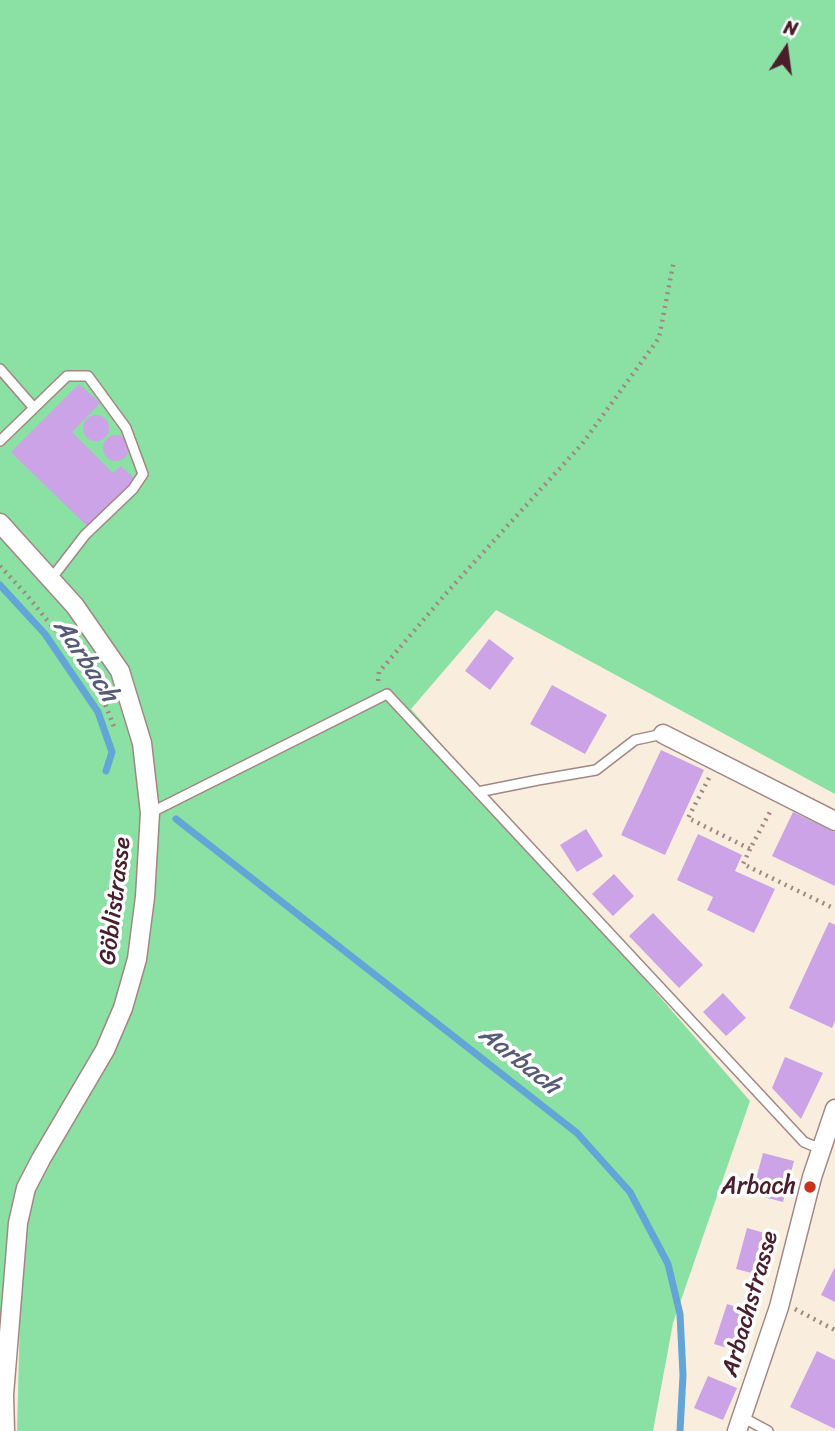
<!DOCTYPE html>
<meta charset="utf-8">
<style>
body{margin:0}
#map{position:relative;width:835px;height:1431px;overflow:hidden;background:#f9edde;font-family:Sriracha,sans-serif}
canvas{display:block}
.north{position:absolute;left:751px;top:14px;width:70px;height:70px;-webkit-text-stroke:5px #fff;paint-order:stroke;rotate:13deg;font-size:19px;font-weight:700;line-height:28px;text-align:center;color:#4a1f2b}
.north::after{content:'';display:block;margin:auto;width:24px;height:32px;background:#4a1f2b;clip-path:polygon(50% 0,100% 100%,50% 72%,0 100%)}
</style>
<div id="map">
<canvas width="835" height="1431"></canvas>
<div class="north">N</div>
</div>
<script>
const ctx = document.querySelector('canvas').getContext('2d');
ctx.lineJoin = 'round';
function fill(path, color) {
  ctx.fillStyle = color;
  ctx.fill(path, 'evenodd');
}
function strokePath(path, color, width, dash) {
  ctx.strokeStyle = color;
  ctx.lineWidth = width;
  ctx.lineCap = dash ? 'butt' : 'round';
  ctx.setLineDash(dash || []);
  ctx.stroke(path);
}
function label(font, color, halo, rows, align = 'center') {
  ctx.font = font + ' Sriracha,sans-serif';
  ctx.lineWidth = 7;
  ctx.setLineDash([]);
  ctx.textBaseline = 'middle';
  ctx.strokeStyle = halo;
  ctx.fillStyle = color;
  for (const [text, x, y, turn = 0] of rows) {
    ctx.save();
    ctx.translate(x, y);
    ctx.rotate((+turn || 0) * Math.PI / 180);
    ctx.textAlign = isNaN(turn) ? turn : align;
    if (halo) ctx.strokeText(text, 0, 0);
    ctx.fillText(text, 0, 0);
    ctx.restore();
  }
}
fill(new Path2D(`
 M0 0H835V794L496 610 411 709 750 1101 673 1323 653 1431H17L20 1314H0Z`), '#8be0a3');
strokePath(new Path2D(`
 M0 585 45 634 98 712 112 752 106 771
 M176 819 577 1133 630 1192 668 1264 680 1314 683 1375 680 1431`), '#63a5d7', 7);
fill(new Path2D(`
 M79 384 100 403 72 432 113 473 121 466 136 480 89 528 11 452Z
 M83 428a13 13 0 1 1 26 0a13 13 0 1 1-26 0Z
 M103 448a13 13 0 1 1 26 0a13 13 0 1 1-26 0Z
 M489 639 514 658 490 690 465 671Z
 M552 685 607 715 585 754 530 724Z
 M661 750 704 770 665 855 621 835Z
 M793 812 835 832V886L772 856Z
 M586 829 603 856 577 872 560 845Z
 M698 834 742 855 735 871 775 889 754 933 707 910 713 897 677 880Z
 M614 874 634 896 613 916 592 894Z
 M653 913 703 965 679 988 629 936Z
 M829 922 835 925V1021L832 1028 789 1008Z
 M723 993 746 1018 726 1036 703 1012Z
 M785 1057 823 1073 801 1119 772 1088Z
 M763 1153 794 1161 783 1202 752 1194Z
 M747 1228 775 1236 764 1276 736 1269Z
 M835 1267V1302L821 1295Z
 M727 1304 756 1313 744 1353 714 1344Z
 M817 1351 835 1360V1429L790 1407Z
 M708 1376 737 1388 723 1420 694 1408Z`), '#cba3e6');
const service = new Path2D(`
 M0 369 34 408
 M0 441 67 376H88L126 428 143 474 133 489 85 535 51 579
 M478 792 538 780 596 770 635 740 663 734
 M150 813 387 694 804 1142 821 1149
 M742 1417 768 1431`);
const minor = new Path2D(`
 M0 523 75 606 120 671 142 743 150 813 145 897 137 959 123 1008 105 1050 41 1159 26 1188 18 1223 4 1395 5 1431
 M663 734 835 821
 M737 1431 779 1307 812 1177 835 1109`);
strokePath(service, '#a28684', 12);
strokePath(minor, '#a28684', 21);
strokePath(new Path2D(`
 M0 566 25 593 69 647 102 696 114 727
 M378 681 379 672 449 590 582 444 659 338 674 260
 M709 778 688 818 750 849 771 810
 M750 849 743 864 835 909
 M795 1309 835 1330`), '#a28684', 4.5, [2, 5]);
strokePath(service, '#fff', 9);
strokePath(minor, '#fff', 18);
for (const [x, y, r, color] of [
 [810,1187,7,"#c8321e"]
]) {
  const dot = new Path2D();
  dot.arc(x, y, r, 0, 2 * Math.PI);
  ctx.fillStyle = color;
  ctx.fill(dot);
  strokePath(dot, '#fff', 2.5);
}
label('24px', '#4a1f2b', '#fff', [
 ["Göblistrasse",116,901,-83],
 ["Arbachstrasse",751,1304,-74]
]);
label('24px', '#4a1f2b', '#fff', [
 ["Arbach",796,1187]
], 'right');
label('italic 26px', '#555b78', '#fff', [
 ["Aarbach",85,661,56],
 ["Aarbach",519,1061,38]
]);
</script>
